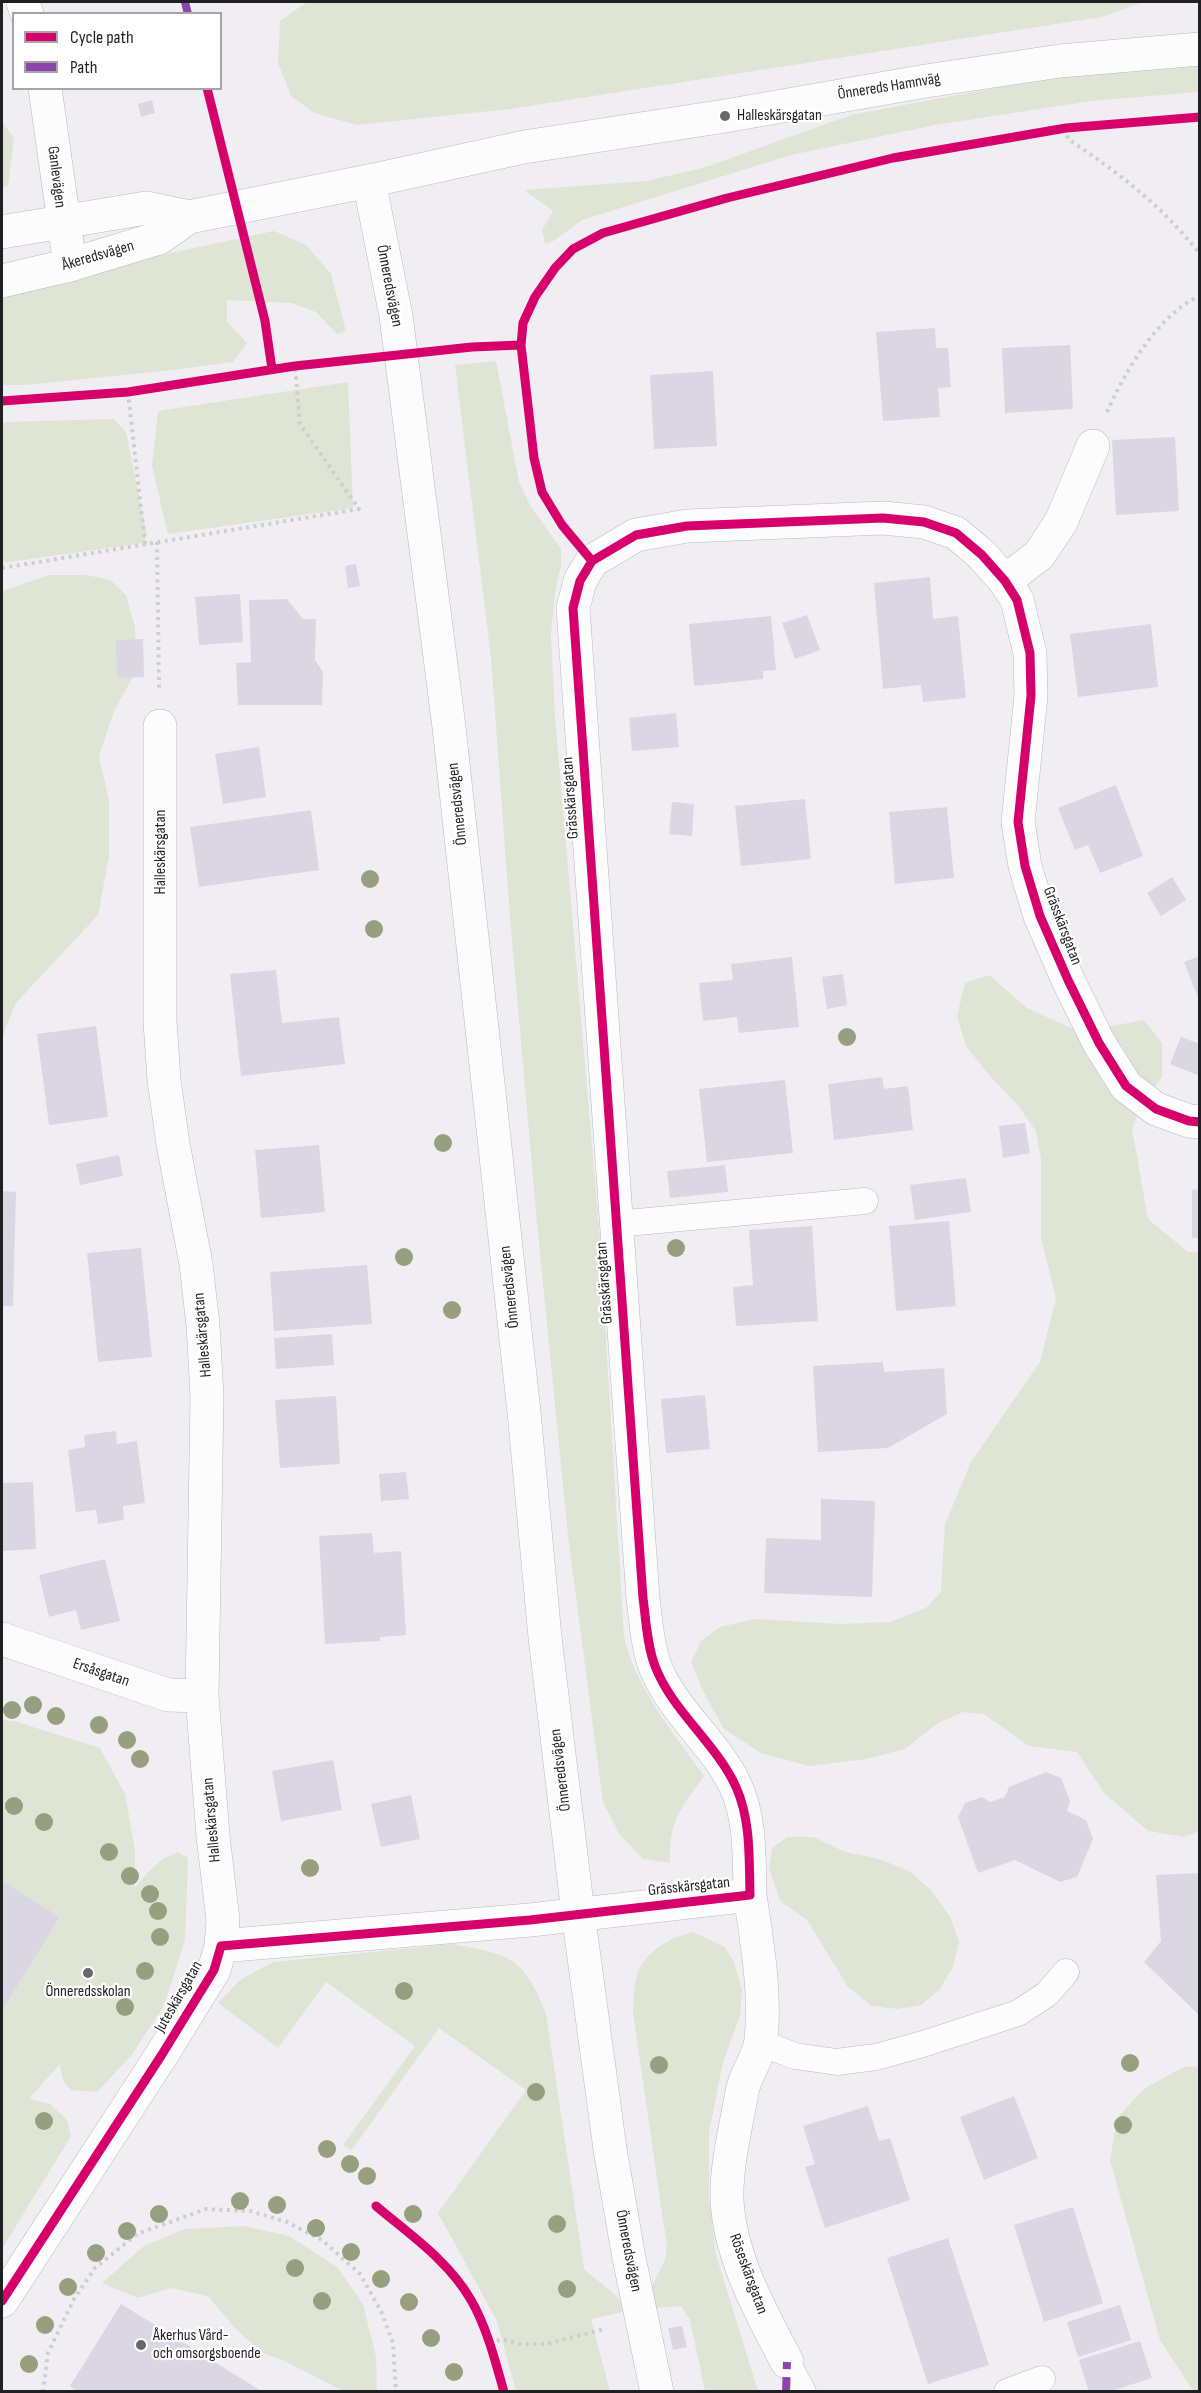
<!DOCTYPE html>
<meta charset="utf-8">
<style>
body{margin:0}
#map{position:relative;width:1201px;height:2393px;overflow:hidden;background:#f0eef2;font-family:"Sofia Sans Condensed",sans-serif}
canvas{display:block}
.frame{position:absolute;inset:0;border:3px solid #201f21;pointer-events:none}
.legend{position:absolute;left:12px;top:12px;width:210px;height:78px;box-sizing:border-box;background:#fff;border:2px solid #a6a5a6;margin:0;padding:8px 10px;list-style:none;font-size:18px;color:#201f21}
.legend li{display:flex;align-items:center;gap:12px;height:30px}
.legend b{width:30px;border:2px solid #a6a5a6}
</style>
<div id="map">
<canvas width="1201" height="2393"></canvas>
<div class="frame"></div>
<ul class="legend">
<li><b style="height:8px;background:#d6006c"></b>Cycle path</li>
<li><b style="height:8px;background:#8e44ad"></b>Path</li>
</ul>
</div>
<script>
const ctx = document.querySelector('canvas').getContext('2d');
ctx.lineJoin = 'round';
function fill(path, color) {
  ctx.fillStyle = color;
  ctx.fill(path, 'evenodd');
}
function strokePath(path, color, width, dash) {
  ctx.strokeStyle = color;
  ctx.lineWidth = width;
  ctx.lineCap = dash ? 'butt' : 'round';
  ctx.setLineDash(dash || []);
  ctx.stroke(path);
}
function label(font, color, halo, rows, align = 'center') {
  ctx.font = font + ' "Sofia Sans Condensed",sans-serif';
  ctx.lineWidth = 4.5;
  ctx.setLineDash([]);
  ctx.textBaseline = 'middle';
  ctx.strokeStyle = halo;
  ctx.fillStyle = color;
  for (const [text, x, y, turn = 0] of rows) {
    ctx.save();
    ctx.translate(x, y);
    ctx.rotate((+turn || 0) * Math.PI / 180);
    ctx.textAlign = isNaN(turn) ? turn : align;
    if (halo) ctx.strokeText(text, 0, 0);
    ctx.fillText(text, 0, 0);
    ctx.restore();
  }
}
fill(new Path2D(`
 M307 2H1144L1101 17 510 109 357 125 314 113 291 96 278 63 280 21Z
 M1199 64V92L1091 101 935 125 791 155 582 220 555 240 545 244 542 230 553 211 524 190 646 181 703 168 851 115 1049 78Z
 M2 121 14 139 8 186 2 187Z
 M274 231 306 245 331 274 346 331 337 334 316 312 292 303 227 300V322L247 343 233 362 172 370 26 385H2V289Z
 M496 361 519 482 531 507 561 549V565L555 592 551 635 555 716 600 1239 624 1637C637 1690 673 1732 704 1776 681 1808 668 1821 670 1863L643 1859 620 1835 603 1802 568 1536 537 1223 510 917 491 658 455 365Z
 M348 382 353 508 168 534 152 466 158 411Z
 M114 419 126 432 147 535 143 543 2 563V422Z
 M49 575H86L110 580 126 595 135 627 136 671 114 711 99 756 109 801V857L98 915 16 1003 5 1029 2 1043V591Z
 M989 975 1027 1008 1080 1032 1144 1020 1162 1043V1077L1141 1106 1132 1129 1148 1219 1188 1252H1199V1831L1184 1837 1148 1831 1104 1793 1077 1752 1029 1746 984 1714 963 1712 938 1723 905 1749 866 1759 809 1766 761 1753 724 1729 703 1691 691 1662 701 1641 720 1627 755 1619 841 1624 890 1622 926 1608 941 1592 945 1524 971 1462 1040 1362 1056 1299 1041 1237V1158L1036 1131 1016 1103 990 1076 966 1046 957 1016 965 983Z
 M2 1720 14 1721 100 1748 125 1794 135 1851V1887C148 1872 158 1859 178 1852L188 1858 185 1940 164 2006 131 2056 97 2092 71 2090 63 2081 60 2064 29 2099 50 2104 67 2120 71 2136 2 2249V2011L60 1917 2 1881Z
 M787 1837H814L845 1852 879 1859 909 1871 932 1891 950 1917 959 1941 953 1967 940 1989 921 2005 898 2009 872 2006 848 1987 807 1920 781 1902 769 1869 772 1848Z
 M693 1932 725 1947 734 1962 742 1990 740 2016 723 2062 709 2132V2197L716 2255 758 2391H705L690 2320 681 2306 653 2308 650 2290 665 2260 667 2247 633 2013C634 2002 633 1989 636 1979 642 1952 669 1938 693 1932Z
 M452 1944C510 1955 522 1955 546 2013L584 2269 620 2299 624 2312 591 2319 610 2391H516L497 2321 438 2213 526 2090 439 2028 351 2151 343 2145 415 2046 326 1982 278 2048 218 2003 240 1980 273 1962Z
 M1199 2066 1200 2391 1194 2392 1160 2340 1110 2160 1117 2118 1145 2088 1184 2067Z
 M244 2226 289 2236 337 2267 363 2304 376 2356 377 2391H343L283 2360 262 2353 234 2327 208 2296 171 2288 138 2298 102 2283 144 2246 185 2229Z`), '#dee5d4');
fill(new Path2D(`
 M152 100 155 113 141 117 138 104Z
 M935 328 936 348H948L951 387 938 388 940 417 883 421 876 332Z
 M1070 345 1073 409 1005 413 1002 348Z
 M713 371 717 446 654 449 650 375Z
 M1175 437 1179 511 1116 515 1112 440Z
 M356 564 360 586 348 588 345 566Z
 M930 577 933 619 958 616 966 698 923 702 921 685 883 689 874 583Z
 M240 594 243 642 199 645 195 597Z
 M287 599 303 619H316L315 660 323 672 322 705H238L236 663 251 662 249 600Z
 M807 615 820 650 795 659 782 623Z
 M771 616 776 670 763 671V679L694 686 689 624Z
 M1151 624 1158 687 1078 697 1070 634Z
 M143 639 144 677 117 678 116 640Z
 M676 713 679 747 632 751 629 718Z
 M259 747 266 797 223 804 215 754Z
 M1116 785 1143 856 1100 873 1088 845 1075 850 1058 808Z
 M805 799 811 859 741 866 735 806Z
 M672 802 694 804 692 836 669 834Z
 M947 807 954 878 895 884 889 812Z
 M311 810 319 870 199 887 190 827Z
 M1172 877 1186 900 1161 916 1147 893Z
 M1200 956V1000H1199L1184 962Z
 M792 957 799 1027 739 1033 737 1017 703 1021 699 983 733 980 731 964Z
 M276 970 282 1023 339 1017 345 1064 241 1076 230 974Z
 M843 974 847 1005 827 1009 822 977Z
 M96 1026 108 1117 49 1125 37 1034Z
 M1181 1037 1200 1044V1076L1170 1064Z
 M882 1077 884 1089 908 1086 913 1130 834 1140 828 1084Z
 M785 1080 793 1153 707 1162 699 1089Z
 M1025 1123 1030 1153 1003 1158 999 1126Z
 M319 1145 325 1212 261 1218 255 1150Z
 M119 1155 123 1176 80 1185 76 1164Z
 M725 1165 728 1192 670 1198 667 1171Z
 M966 1178 971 1212 915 1220 910 1185Z
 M1200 1189V1238H1192V1190Z
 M2 1191 16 1192 13 1306H2Z
 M949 1221 956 1306 896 1311 889 1226Z
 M812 1226 818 1321 736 1326 733 1287 753 1285 749 1230Z
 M141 1248 152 1357 98 1362 87 1253Z
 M367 1265 372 1324 274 1331 270 1272Z
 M332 1334 334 1365 276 1369 274 1338Z
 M883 1362 884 1372 944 1368 947 1414 888 1448 818 1452 813 1366Z
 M705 1395 710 1449 666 1453 661 1399Z
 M336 1396 340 1464 280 1468 275 1400Z
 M116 1431 117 1444 137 1441 145 1503 123 1506 124 1520 98 1524 96 1510 76 1512 68 1450 85 1447 84 1435Z
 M406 1472 409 1499 381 1501 379 1474Z
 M33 1482 36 1549 2 1551V1483Z
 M821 1499 875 1501 872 1597 764 1593 766 1538 821 1540Z
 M372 1533 374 1553 401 1551 406 1635 380 1637V1641L325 1644 319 1536Z
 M105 1559 120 1621 81 1630 76 1610 49 1617 39 1575Z
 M333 1760 342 1810 281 1821 272 1771Z
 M1046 1772 1061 1778 1070 1801 1067 1811 1086 1820 1093 1839 1077 1877 1060 1882 1015 1860 978 1873 958 1817 965 1803 982 1797 990 1802 1005 1797 1009 1787Z
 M411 1795 420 1839 381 1847 371 1804Z
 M1200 1873V2016L1144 1962 1161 1941 1156 1875Z
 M2 1881 60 1917 2 2011Z
 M1014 2096 1038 2158 984 2180 960 2117Z
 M868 2106 879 2141 890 2138 910 2200 825 2228 805 2167 815 2164 803 2126Z
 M1073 2207 1103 2303 1044 2322 1014 2225Z
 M948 2238 989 2365 928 2384 887 2258Z
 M121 2304 263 2392H78L70 2386Z
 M1120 2305 1131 2340 1078 2357 1067 2322Z
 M682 2326 687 2347 673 2350 668 2328Z
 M1140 2341 1152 2378 1108 2392H1089L1079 2360Z`), '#dad7e2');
const service = new Path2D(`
 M616 1224 865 1201
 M761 2043 795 2056 837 2062 876 2057 923 2044 1018 2013 1047 1994 1066 1972
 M787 2362 803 2392
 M1007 2392 1042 2379`);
const minor = new Path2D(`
 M23 2 27 14
 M45 88 70 265
 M369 181 524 147 725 116 926 81 1060 61 1200 49
 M1005 581 1039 555 1061 522 1093 446
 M160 726V1021L164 1080 173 1144 196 1264 203 1325 207 1397 202 1696 213 1836 223 1920 221 1946
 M2 1639 168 1695 202 1696
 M750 1895C757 1943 766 1992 761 2040 759 2058 745 2074 742 2092 736 2127 726 2164 727 2200 730 2258 761 2312 787 2362
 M2 2301 161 2056 214 1970 221 1946 530 1920 750 1895C749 1860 751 1820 736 1787 716 1743 672 1711 655 1666 647 1645 646 1620 643 1598L573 608 580 581 592 561 636 535 687 526 883 518 924 522 956 533 982 555 1005 581 1017 600 1030 653 1031 696 1018 822 1025 866 1040 916 1068 980 1099 1043 1126 1086 1156 1109 1189 1121 1200 1122`);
const tertiary = new Path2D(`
 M2 232 146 208 189 217 369 181 396 316 449 727 524 1412 545 1637 578 1913 610 2149 629 2258 657 2392
 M2 281 70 265 159 238 189 217`);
strokePath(service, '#bab9bc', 27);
strokePath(minor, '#bab9bc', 34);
strokePath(tertiary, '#bab9bc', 34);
strokePath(new Path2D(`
 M1066 128 1068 139C1119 173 1161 205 1200 254
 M128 392 145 544
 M1107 412C1124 373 1159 313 1200 296
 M157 542 159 689
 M2 568 359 509 300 424 295 366
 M490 2344 502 2339 520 2344H545L605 2329
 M43 2392 48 2353 74 2299 95 2268 137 2234 206 2209 250 2211 287 2222 322 2240 360 2274 381 2311 393 2343 396 2392`), '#cfcecf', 4, [3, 4.5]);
strokePath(service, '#fdfcfd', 26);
strokePath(minor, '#fdfcfd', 33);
strokePath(tertiary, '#fdfcfd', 33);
strokePath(new Path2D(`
 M185 2 188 14
 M786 2392 787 2362`), '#8e44ad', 8, [15, 8]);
strokePath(new Path2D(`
 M207 88 265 321 272 369
 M2 401 128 392 295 366 472 347 521 345
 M592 561 562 525 542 492 534 458 521 345 523 323 535 297 555 268 573 249 603 233 727 198 893 158 1066 128 1200 117
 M376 2206C409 2234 449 2261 471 2300 487 2328 495 2360 504 2392
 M2 2301 161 2056 214 1970 221 1946 530 1920 750 1895C749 1860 751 1820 736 1787 716 1743 672 1711 655 1666 647 1645 646 1620 643 1598L573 608 580 581 592 561 636 535 687 526 883 518 924 522 956 533 982 555 1005 581 1017 600 1030 653 1031 696 1018 822 1025 866 1040 916 1068 980 1099 1043 1126 1086 1156 1109 1189 1121 1200 1122`), '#d6006c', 9);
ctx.fillStyle = '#96a07e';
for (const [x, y] of [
 [370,879],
 [374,929],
 [847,1037],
 [443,1143],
 [676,1248],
 [404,1257],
 [452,1310],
 [33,1705],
 [12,1710],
 [56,1716],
 [99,1725],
 [127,1740],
 [140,1759],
 [14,1806],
 [44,1822],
 [109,1852],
 [310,1868],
 [130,1876],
 [150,1894],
 [158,1911],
 [160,1937],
 [145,1971],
 [404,1991],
 [125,2007],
 [1130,2063],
 [659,2065],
 [536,2092],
 [44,2121],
 [1123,2125],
 [327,2149],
 [350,2164],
 [367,2176],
 [240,2201],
 [277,2205],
 [159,2214],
 [413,2214],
 [557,2224],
 [316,2228],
 [127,2231],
 [351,2252],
 [96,2253],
 [295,2268],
 [381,2279],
 [68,2287],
 [567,2289],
 [322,2301],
 [409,2302],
 [45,2325],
 [431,2338],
 [29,2364],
 [454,2372]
]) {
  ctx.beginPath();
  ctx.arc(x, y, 9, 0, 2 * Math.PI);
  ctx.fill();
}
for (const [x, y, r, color] of [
 [725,116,6,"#69676a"],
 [88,1973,6,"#69676a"],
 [141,2345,6,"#69676a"]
]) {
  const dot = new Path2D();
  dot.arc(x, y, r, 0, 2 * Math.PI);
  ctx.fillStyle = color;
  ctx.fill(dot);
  strokePath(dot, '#fff', 2);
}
label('16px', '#201f21', '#fff', [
 ["Önnereds Hamnväg",889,87,-9],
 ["Ganlevägen",56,177,83],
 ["Åkeredsvägen",98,256,-16],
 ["Önneredsvägen",389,286,79],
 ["Grässkärsgatan",571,798,-94],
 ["Önneredsvägen",458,804,-96],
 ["Halleskärsgatan",161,852,-90],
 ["Grässkärsgatan",1062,926,69],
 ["Grässkärsgatan",605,1283,-94],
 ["Önneredsvägen",510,1287,-96],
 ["Halleskärsgatan",203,1335,-95],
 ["Ersåsgatan",101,1673,19],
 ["Önneredsvägen",561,1770,-97],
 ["Halleskärsgatan",212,1820,-95],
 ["Grässkärsgatan",689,1887,-6],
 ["Juteskärsgatan",179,1997,-60],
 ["Önneredsvägen",628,2251,79],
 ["Röseskärsgatan",748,2274,70]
]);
label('16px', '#201f21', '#fff', [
 ["Halleskärsgatan",737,116],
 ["Önneredsskolan",88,1992,"center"],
 ["Åkerhus Vård-",153,2336],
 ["och omsorgsboende",153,2354]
], 'left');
</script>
